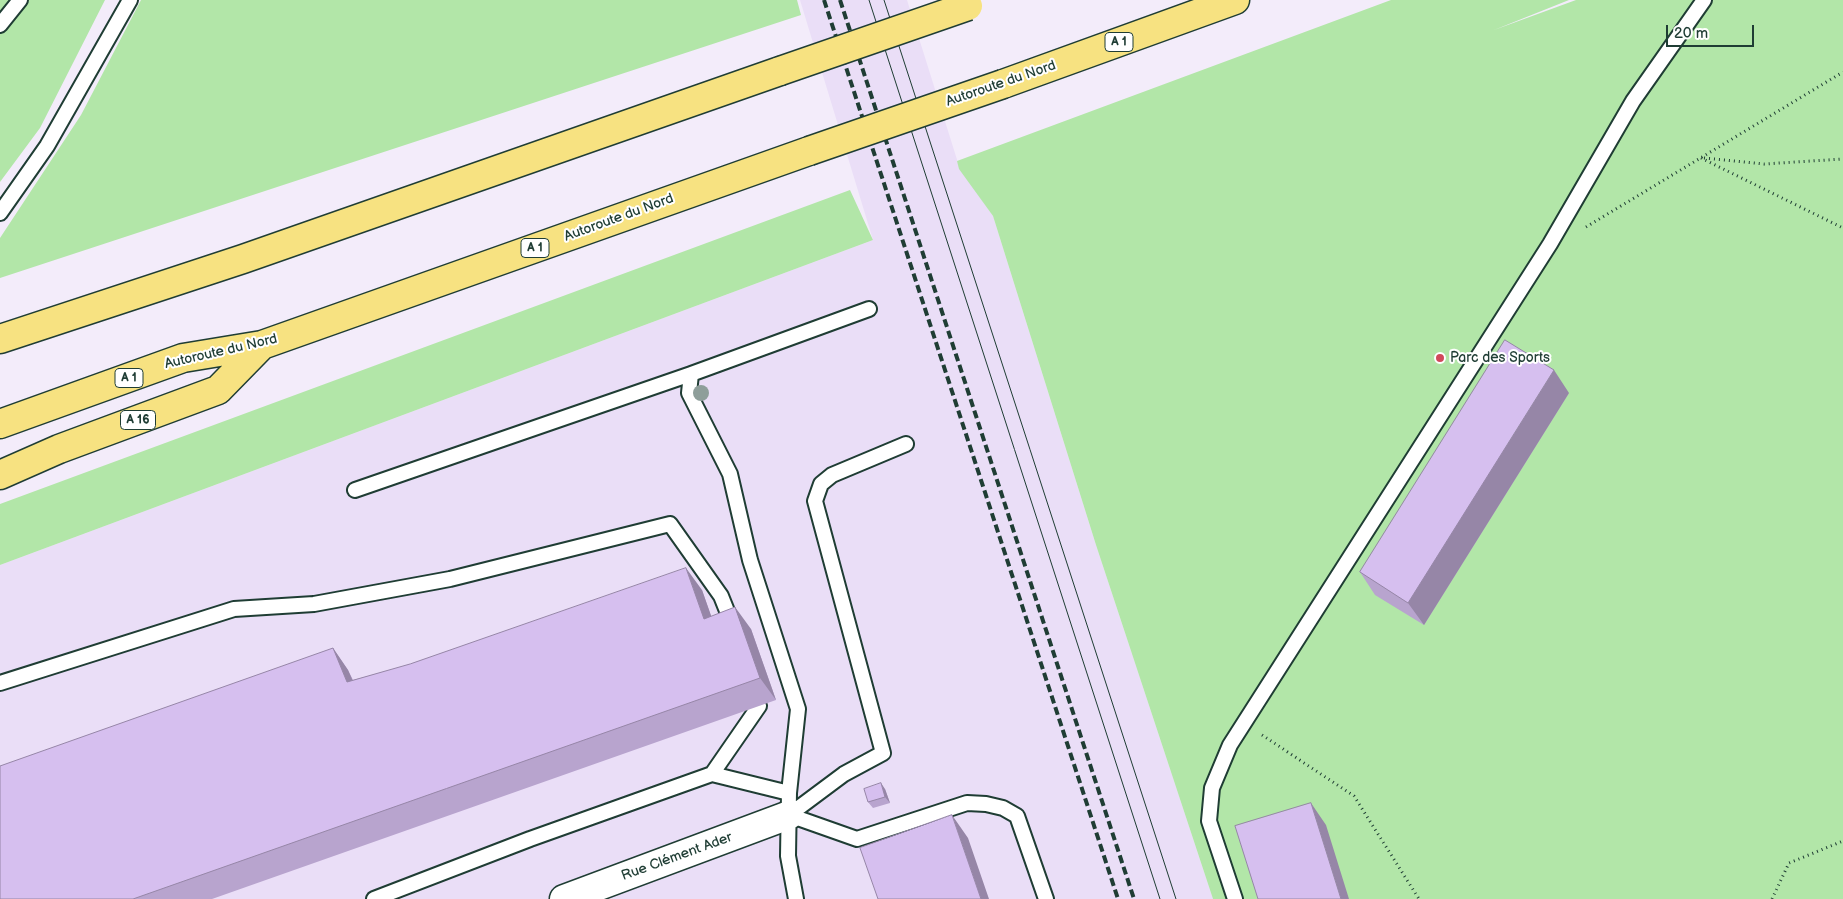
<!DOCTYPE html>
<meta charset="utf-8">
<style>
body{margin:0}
#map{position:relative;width:1843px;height:899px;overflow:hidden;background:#f3ecfa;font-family:"Balsamiq Sans",sans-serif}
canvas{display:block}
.scale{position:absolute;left:1666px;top:25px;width:88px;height:22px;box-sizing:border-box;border:2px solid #1f3d34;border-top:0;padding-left:6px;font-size:15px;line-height:18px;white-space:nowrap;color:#1f3d34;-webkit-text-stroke:4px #fff;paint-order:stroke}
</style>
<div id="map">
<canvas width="1843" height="899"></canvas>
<div class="scale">20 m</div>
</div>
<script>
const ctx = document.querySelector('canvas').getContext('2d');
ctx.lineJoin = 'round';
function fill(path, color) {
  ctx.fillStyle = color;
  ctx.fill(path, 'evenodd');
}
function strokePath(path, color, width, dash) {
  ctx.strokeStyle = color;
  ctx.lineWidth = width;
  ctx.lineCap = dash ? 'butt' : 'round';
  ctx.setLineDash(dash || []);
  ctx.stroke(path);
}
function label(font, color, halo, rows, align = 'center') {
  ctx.font = font + ' "Balsamiq Sans",sans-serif';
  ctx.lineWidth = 4;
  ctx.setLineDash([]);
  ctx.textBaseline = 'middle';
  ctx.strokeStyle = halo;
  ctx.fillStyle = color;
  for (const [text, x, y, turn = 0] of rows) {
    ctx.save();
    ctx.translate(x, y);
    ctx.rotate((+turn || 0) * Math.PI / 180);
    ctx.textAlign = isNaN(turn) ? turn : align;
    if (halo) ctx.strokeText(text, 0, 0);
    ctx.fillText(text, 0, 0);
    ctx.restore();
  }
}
fill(new Path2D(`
 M800 0H907L959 166 993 216 1096 545 1213 899H0V565L873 240Z`), '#eadef7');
fill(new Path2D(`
 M0 0H105L40 128 0 182Z
 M141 0H797L801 15 0 278V238L81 115Z
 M1391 0H1569L1494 30 1576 0H1843V899H1213L1096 545 993 216 959 169 957 161Z
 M850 190 873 240 0 565V504Z`), '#b2e6a8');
const lane = new Path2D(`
 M0 25 20 0
 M0 213 47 146 130 0
 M355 490 691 374
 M0 683 234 609 314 604 450 579 670 524 721 596 733 626
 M712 774 759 706
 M789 815 844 774 883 753 815 501 821 484 832 475 906 444
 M789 815 857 839 967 803 986 804 1003 808 1017 816 1046 899
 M374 899 530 839 712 774 789 793
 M796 899 788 856 789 793 798 709 750 560 730 474 689 393 691 374 869 309
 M1235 899 1209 821 1212 788 1230 745 1550 244 1633 101 1704 0`);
const street = new Path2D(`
 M564 899 789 815`);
const highway = new Path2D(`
 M1003 84 1235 0
 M0 339 243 259 780 71
 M0 424 183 358 262 345 809 151
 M0 475 59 449 218 390 262 345`);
strokePath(lane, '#1f3d34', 18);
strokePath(street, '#1f3d34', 31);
strokePath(highway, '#1f3d34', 31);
strokePath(new Path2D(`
 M1701 158 1843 228
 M1704 158 1764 164 1843 159
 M1586 227 1843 72
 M1262 735 1354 796 1419 899
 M1772 899 1789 863 1843 841`), '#1f3d34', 3, [1, 4]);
strokePath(lane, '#fff', 14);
strokePath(street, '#fff', 28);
strokePath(highway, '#f7e281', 28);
strokePath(new Path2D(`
 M869 0 1160 899
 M884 0 1176 899`), '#1f3d34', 1);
strokePath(new Path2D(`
 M824 0 1118 899
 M840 0 1134 899`), '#1f3d34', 4, [8, 4]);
const highwayBridge = new Path2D(`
 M780 71 968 6
 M809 151 1003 84`);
strokePath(highwayBridge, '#1f3d34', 31, []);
strokePath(highwayBridge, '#f7e281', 28);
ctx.fillStyle = '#8e9e9a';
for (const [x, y] of [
 [701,393]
]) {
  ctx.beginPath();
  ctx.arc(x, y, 8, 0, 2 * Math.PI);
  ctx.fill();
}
fill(new Path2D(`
 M1569 393 1424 625 1375 595 1360 572Z
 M702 590 711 616 751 629 776 700 212 899H0L333 648 348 670 353 680Z
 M885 789 890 803 873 808 868 802Z`), '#b8a4ce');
fill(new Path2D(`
 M1554 370 1569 393 1424 625 1408 603Z
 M686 568 702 590 720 641 704 619Z
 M735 607 751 629 776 700 760 678Z
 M333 648 348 670 363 704 347 682Z
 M881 783 885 789 890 803 885 797Z
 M1311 803 1326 825 1349 899H1341Z
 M952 815 968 838 989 899H981Z`), '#9686a7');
const building = new Path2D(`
 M1505 340 1554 370 1408 603 1360 572Z
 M686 568 704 619 735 607 760 678 133 899H0V766L333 648 347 682 410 664Z
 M881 783 885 797 868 802 864 789Z
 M1311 803 1341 899H1258L1235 826Z
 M952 815 981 899H878L860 848Z`);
fill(building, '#d6bfef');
strokePath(building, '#9686a7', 1);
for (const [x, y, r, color] of [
 [1440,358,5,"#d1495b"]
]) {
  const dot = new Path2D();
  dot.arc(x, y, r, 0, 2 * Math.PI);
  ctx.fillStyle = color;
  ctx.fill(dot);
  strokePath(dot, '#fff', 2);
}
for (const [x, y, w] of [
 [1119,42,28],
 [535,248,28],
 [129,378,28],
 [138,420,35]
]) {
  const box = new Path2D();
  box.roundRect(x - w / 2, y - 9.5, w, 19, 4);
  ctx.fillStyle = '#fff';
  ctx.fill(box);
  strokePath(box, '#1f3d34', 1);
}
label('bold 12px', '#1f3d34', null, [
 ["A 1",1119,42],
 ["A 1",535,248],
 ["A 1",129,378],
 ["A 16",138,420]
]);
label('14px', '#1f3d34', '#fff', [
 ["Autoroute du Nord",1001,84,-19],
 ["Autoroute du Nord",619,218,-20],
 ["Autoroute du Nord",221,352,-13],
 ["Rue Clément Ader",677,857,-20]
]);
label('14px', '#1f3d34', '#fff', [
 ["Parc des Sports",1450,358]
], 'left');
</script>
